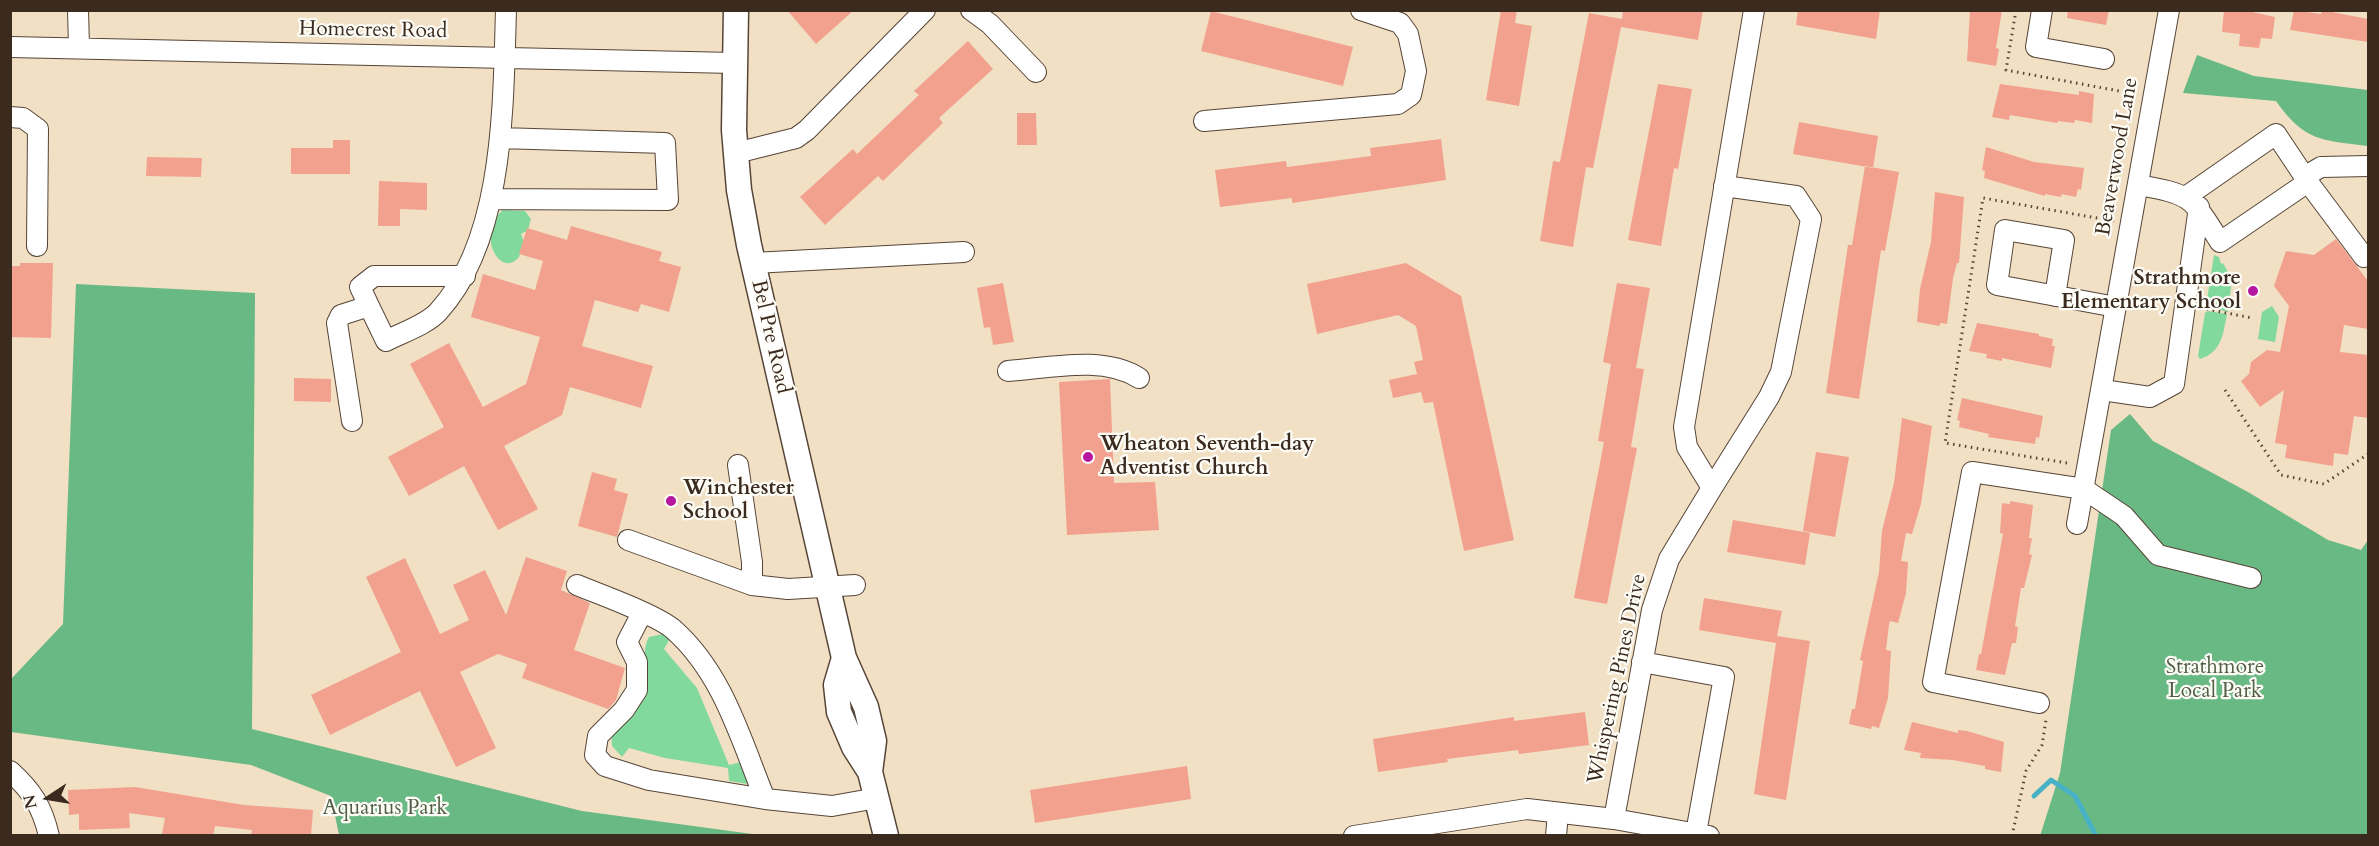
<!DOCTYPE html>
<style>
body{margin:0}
#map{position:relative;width:2379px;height:846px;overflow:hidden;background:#f2e0c4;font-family:Cardo,serif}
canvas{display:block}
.frame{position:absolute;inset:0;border:12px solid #3b2a1e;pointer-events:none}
.north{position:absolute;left:18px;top:768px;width:60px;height:60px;-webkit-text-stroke:4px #fdfcf7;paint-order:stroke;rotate:258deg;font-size:16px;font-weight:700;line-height:24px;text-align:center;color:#3b2a1e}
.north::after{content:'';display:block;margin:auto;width:21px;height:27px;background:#3b2a1e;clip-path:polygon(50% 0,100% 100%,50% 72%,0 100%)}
</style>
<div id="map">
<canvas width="2379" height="846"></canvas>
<div class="frame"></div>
<div class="north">N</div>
</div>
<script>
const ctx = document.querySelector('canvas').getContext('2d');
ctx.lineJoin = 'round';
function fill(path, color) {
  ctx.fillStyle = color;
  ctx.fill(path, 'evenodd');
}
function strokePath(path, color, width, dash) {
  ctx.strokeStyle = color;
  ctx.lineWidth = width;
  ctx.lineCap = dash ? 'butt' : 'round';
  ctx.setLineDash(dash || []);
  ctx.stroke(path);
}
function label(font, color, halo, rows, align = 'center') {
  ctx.font = font + ' Cardo,serif';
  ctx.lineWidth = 4.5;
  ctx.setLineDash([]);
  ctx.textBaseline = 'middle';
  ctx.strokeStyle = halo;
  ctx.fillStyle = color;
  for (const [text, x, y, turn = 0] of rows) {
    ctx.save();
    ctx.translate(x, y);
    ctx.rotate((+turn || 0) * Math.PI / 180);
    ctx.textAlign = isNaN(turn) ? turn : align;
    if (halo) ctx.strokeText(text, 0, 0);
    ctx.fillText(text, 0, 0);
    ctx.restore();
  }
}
fill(new Path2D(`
 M503 210 525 211 531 219 528 230 521 234 524 242 519 257C500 280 475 233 503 210Z
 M2214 255 2219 257 2221 264 2223 263 2232 279 2228 312 2206 306Z
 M2272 306 2279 317 2275 342 2258 339 2262 312Z
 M2208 311 2227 314C2223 334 2222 352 2200 359L2198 356 2205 313Z
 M663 634 671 637 664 649 697 688 729 765 741 762 748 784 729 781 728 768 665 758 629 748 622 757 612 746C609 718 636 692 643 665 646 655 643 647 649 637Z`), '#82d99d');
fill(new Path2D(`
 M2197 55 2254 76 2368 90V146C2322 140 2305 142 2276 101L2183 93Z
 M76 284 255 293 252 729 582 811 760 835H339L331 796 251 765 11 732 12 678 63 624Z
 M2130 414 2153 441 2248 492 2328 540 2361 550 2368 540V835L2040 836 2060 773 2111 430Z`), '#69b984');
strokePath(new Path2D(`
 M2034 796 2051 780 2075 796 2096 836`), '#47b1c5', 5);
fill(new Path2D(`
 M787 10H854L816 44Z
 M1501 10H1517L1515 23 1532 26 1519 106 1486 100Z
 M1623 10H1703L1698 40 1621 27 1593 168 1586 167 1573 247 1540 241 1553 161 1560 162 1589 13 1622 19Z
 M1798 10H1880L1876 39 1796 25Z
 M1970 10H2002L1996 48 1999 49 1996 66 1967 61Z
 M2068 10H2109L2106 25 2067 18Z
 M2224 10H2243L2275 17 2272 39 2261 38 2259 48 2239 46 2240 34 2222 32Z
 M2294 10 2321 14 2322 10 2368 19V42L2290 30Z
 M1211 11 1353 47 1343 86 1201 51Z
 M968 41 993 69 939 118 943 123 883 181 878 176 825 225 800 197 853 149 857 154 919 95 914 91Z
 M1658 84 1692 89 1678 169 1674 168 1661 246 1628 240Z
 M2000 84 2079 95V91L2094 94 2092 123 2075 120 2074 123 2058 121 2057 123 2010 115 2009 120 1992 117Z
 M1017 113H1036L1037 145H1017Z
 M1799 122 1878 136 1873 168 1793 154Z
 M1441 139 1446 180 1292 203V198L1220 207 1215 170 1286 161 1287 167 1371 156 1370 148Z
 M333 140H350V174H291V148H333Z
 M1986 147 2034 162 2084 168 2081 190 2078 189 2076 197 2062 194 2061 197 2045 194V196L1984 178 1985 171 1982 170Z
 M147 157 202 158 201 177 146 176Z
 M1865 166 1899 172 1885 251 1881 250 1859 399 1826 393 1848 245H1852Z
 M379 181 427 183V210L400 209V226H378Z
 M1935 192 1964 197 1959 263H1957L1953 278 1947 324 1940 323V326L1917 322 1920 289 1931 242Z
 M571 226 662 252 659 261 681 267 669 312 641 304 638 312 595 300 582 346 653 366 641 408 570 387 562 415 504 446 538 509 498 530 464 466 409 496 388 457 444 427 410 364 449 343 483 407 526 384 540 337 471 317 483 274 535 290 543 261 519 254 527 228 567 240Z
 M2336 239 2368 281V329L2344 325 2340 352 2368 355V418L2354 416 2348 455 2334 453 2333 466 2285 458 2287 445 2275 443 2284 390 2260 407 2241 381 2249 374 2251 362 2267 350 2280 352 2289 306 2274 286 2286 251 2314 255Z
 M20 263H53L51 338 10 337V266H20Z
 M1406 263 1461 296 1514 540 1464 551 1433 402 1424 403 1421 392 1393 398 1389 380 1417 374 1414 362 1423 360 1416 326 1398 315 1317 334 1307 284Z
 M1003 283 1014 342 993 345 990 327 984 328 977 288Z
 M1617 283 1650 288 1636 368 1644 369 1631 447 1637 448 1607 604 1574 598 1604 442 1598 441 1611 364 1603 362Z
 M1977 323 2039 334V336L2053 339 2052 346H2055L2051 368 2002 358V361L1986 358 1987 354 1969 351Z
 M294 378 331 379V402L294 401Z
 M1110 379 1114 483 1155 482 1159 530 1067 535 1059 382Z
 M1962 398 2043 416 2039 438 2036 437 2035 444 1988 437 1989 434 1959 427 1960 421 1957 420Z
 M1902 418 1932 426 1921 504 1912 534 1906 533 1901 561 1908 562 1906 593 1898 623 1890 621 1889 624 1886 650 1891 651 1888 698 1879 728 1872 726 1871 729 1849 724 1852 709H1855L1863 661 1860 660 1879 572 1882 531 1894 483Z
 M1816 452 1849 457 1835 537 1803 531Z
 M592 472 617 479 614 490 628 494 617 537 578 526Z
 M2010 501 2033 505 2029 538H2032L2029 554 2032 555 2024 588H2021L2015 626 2018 627 2016 643H2012L2005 675 1976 670 1979 654H1981L2003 534 2000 533 2002 503 2010 504Z
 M1733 520 1810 533 1805 565 1727 552Z
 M526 557 567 571 561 590 590 603 574 650 625 668 616 700 608 709 522 678 527 664 498 654 460 672 496 748 456 767 420 691 330 735 311 695 401 652 366 577 405 558 440 634 469 620 453 585 485 570 506 615Z
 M1704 598 1782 611 1777 636 1810 641 1786 800 1754 794 1776 643 1699 630Z
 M1585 712 1589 745 1519 754 1518 750 1447 759 1448 762 1378 772 1373 739 1514 717V721Z
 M1912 722 1958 733V730L1967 731 2004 742 2001 772 1985 769V766L1953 760 1920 758 1921 753 1904 750Z
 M1187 766 1191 799 1035 823 1030 790Z
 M135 787 244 805 313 810 311 836H251L252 830 215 826 213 836H173L162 834 165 818 129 813 130 828 79 830V814L69 815 68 790Z`), '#f1a18e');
const minor = new Path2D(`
 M78 10 79 47
 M971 10 990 24 1036 72
 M2042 10 2036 47 2104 59
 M10 47 734 63
 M10 117 23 118 38 129 37 246
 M1204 121 1398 104 1411 95 1416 71 1408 34 1400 23 1361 10
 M736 153 796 138 807 130 925 10
 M2304 177 2321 167 2368 166
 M2308 182 2364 257
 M2138 185C2191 194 2192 197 2220 242L2308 182 2276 134 2187 196
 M491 199 668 200 665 143 500 138
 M753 263 964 252
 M2055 296 2064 240 2005 230 1997 285 2116 307
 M369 306 360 287 374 276H465
 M1008 371C1050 368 1103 355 1139 378
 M2102 390 2150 397 2174 384 2199 207
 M352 421 337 323 341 315 369 306 386 341C401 333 426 325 438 312 505 239 503 104 506 10
 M738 465 752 562V585
 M1712 488 1769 397 1781 372 1811 219 1796 196 1724 186
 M2077 524 2169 10
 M628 540 752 585 788 589 855 585
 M577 585C601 595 655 614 673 629 723 673 741 740 765 799L832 806 877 798
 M642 613 627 642 637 662V690L624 710 598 736 595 755 605 766 649 780 765 799
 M1642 662 1724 677 1696 833
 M2039 703 1933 682 1972 472 2084 489 2124 516 2158 555 2251 578
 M10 771C32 791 42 806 49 836
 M1614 819 1652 610 1669 559 1712 488 1687 447 1684 427 1754 10
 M1354 836 1527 809 1614 819 1709 836
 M1556 836 1558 813`);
const major = new Path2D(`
 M736 10 734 130 739 190 749 245 844 658 866 707 874 741 870 772
 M844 658 836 685 839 712 854 747 870 772 886 836`);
strokePath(minor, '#564537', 22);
strokePath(major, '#564537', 27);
strokePath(new Path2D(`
 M2016 10 2006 70 2130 93
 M2201 308 2252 318
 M2225 390 2281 475 2324 484 2368 454V450
 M2067 463 1945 443 1983 198 2114 221
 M2012 836 2026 771 2042 745 2046 720`), '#564537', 3, [1.5, 4.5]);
strokePath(minor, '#fff', 20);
strokePath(major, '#fff', 24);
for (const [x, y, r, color] of [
 [2253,291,6,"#b5179e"],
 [1088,457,6,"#b5179e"],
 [671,501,6,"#b5179e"]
]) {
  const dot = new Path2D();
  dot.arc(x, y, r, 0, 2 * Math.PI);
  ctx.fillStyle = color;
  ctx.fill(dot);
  strokePath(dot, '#fdfcf7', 2);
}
label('21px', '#3b2a1e', '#fdfcf7', [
 ["Homecrest Road",373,31,1],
 ["Beaverwood Lane",2118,157,-80],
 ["Bel Pre Road",770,337,77],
 ["Whispering Pines Drive",1618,679,-78]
]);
label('bold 21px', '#3b2a1e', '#fdfcf7', [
 ["Strathmore",2241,279,"right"],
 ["Elementary School",2241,303,"right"],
 ["Wheaton Seventh-day",1100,445],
 ["Adventist Church",1100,469],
 ["Winchester",683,489],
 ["School",683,513]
], 'left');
label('21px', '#505f44', '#fdfcf7', [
 ["Strathmore",2215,668],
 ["Local Park",2215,692],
 ["Aquarius Park",385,809]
]);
</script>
